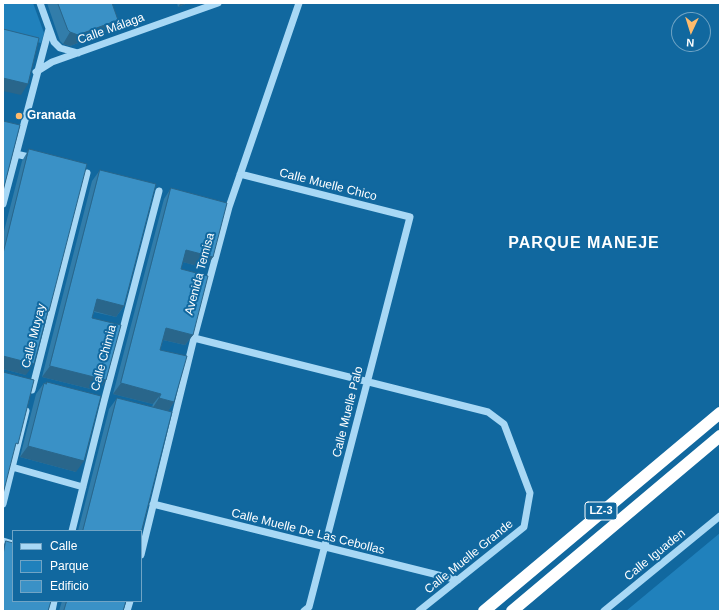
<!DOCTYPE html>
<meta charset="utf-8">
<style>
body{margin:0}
#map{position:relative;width:723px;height:614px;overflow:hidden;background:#11689f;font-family:Helvetica,sans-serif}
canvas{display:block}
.frame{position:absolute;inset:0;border:4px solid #fff;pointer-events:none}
.legend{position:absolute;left:12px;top:530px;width:130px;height:72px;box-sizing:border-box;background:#11689f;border:1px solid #70a4c5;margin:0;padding:5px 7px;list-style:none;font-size:12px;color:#fff}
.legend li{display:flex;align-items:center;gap:8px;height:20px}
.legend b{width:20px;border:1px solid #70a4c5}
.north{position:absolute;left:671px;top:12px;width:40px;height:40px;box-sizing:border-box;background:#11689f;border:1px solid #70a4c5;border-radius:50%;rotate:184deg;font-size:11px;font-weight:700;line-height:16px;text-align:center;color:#fff}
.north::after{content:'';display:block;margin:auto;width:14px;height:18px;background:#ffbb6c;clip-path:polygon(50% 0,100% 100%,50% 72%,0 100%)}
</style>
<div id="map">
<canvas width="723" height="614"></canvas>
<div class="frame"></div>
<ul class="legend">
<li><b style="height:5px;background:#a8d8f5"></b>Calle</li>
<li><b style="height:11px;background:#2081bc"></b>Parque</li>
<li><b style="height:11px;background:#3a91c6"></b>Edificio</li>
</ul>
<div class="north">N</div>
</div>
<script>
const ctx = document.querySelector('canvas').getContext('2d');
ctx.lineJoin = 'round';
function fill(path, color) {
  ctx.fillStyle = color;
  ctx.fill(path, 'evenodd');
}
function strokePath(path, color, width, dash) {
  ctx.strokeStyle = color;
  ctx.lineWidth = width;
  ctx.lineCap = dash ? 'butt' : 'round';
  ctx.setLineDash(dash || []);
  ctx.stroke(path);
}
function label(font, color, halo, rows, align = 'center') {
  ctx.font = font + ' Helvetica,sans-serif';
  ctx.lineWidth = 4;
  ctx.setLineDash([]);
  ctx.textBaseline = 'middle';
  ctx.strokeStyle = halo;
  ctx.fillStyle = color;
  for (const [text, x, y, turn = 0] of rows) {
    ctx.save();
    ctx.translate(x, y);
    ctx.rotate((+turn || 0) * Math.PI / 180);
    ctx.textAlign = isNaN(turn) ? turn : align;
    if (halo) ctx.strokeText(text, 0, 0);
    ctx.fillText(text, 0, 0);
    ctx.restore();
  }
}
fill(new Path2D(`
 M3 3H33L44 33 41 43 3 34Z
 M720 533V611H626Z`), '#2081bc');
strokePath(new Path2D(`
 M40 3 54 42 60 48 78 53
 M36 72 52 62 218 3
 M16 154 33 158
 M240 174 410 217 309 607 304 611
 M3 204 49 29
 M194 338 488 412 504 424 530 493 524 527 419 611
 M32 390 87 173
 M12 467 83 487
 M3 504 26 411
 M153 504 458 580
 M72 531 104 402 159 191
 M3 541 13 544
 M141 555 194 338 229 207 299 3
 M52 611 54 601
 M127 611 130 601
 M604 611 720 516`), '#a8d8f5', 7);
strokePath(new Path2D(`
 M484 611 720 413
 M512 611 720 436`), '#fff', 12);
fill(new Path2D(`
 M47 3H115L112 4 110 31 70 46 63 44 60 41Z
 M177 3H188L178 7Z
 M29 149 26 375 3 369V235L22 161Z
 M100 170 124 306 116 317 94 312 92 318 106 380 99 391 42 377 92 181Z
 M171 188 213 257 205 268 183 262 181 269 193 335 185 345 163 340 160 350 174 402 168 411 141 531H78L109 409 117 398 152 407 153 404 113 394 164 199Z
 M47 382 76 472 20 457 36 394 44 383H45Z
 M6 541 3 611V546Z
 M62 601H126L123 611H59Z`), '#327daa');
fill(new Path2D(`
 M181 3H188L178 7Z
 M118 20 110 31 70 46 63 44 70 32Z
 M3 78 28 84 21 95 3 91Z
 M186 250 213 257 205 268 179 261Z
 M97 299 124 306 116 317 90 310Z
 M166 328 193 335 185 345 159 339Z
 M3 356 34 364 26 375 3 369Z
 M50 366 106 380 99 391 42 377Z
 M121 383 161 394 153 404 113 394Z
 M159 398 174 402 167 413 152 409Z
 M28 446 84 461 76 472 20 457Z`), '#29668b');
const building = new Path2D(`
 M58 3H112L118 20 78 35 70 32 68 30Z
 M3 29 39 38 28 84 3 78Z
 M3 121 20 125 3 191Z
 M29 149 87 164 49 311H48L34 364 3 356V254Z
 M100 170 156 184 124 306 97 299 92 318 121 325 106 380 50 366Z
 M171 188 227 203 213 257 186 250 181 269 208 276 193 335 166 328 160 350 187 356 174 402 159 398 161 394 121 383Z
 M3 372 34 380 18 444 16 443 3 494Z
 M47 382 101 396 84 461 28 446 44 383 46 384Z
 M117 398 172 412 141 533V531H83Z
 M6 541 13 543V601H51L48 611H3V555Z
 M67 601H126L123 611H64Z`);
fill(building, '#3a91c6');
strokePath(building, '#29668b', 1);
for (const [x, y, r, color] of [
 [19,116,4,"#ffbb6c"]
]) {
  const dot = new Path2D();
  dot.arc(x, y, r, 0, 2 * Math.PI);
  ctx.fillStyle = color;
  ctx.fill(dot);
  strokePath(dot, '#11689f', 1.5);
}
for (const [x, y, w] of [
 [601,511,32]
]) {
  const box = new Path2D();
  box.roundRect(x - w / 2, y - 9, w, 18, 3);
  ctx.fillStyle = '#11689f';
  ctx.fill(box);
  strokePath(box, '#fff', 1);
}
label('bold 11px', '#fff', null, [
 ["LZ-3",601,511]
]);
label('12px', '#fff', '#11689f', [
 ["Calle Málaga",111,29,-20],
 ["Calle Muelle Chico",328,185,14],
 ["Avenida Temisa",200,274,-75],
 ["Calle Muyay",34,336,-76],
 ["Calle Chimia",104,358,-75],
 ["Calle Muelle Palo",348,412,-76],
 ["Calle Muelle De Las Cebollas",308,532,14],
 ["Calle Iguaden",655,555,-39],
 ["Calle Muelle Grande",469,557,-39]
]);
label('bold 12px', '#fff', '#11689f', [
 ["Granada",27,116]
], 'left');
ctx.letterSpacing = '1px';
label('bold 16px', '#fff', '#11689f', [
 ["PARQUE MANEJE",584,244]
]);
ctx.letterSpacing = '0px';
</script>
